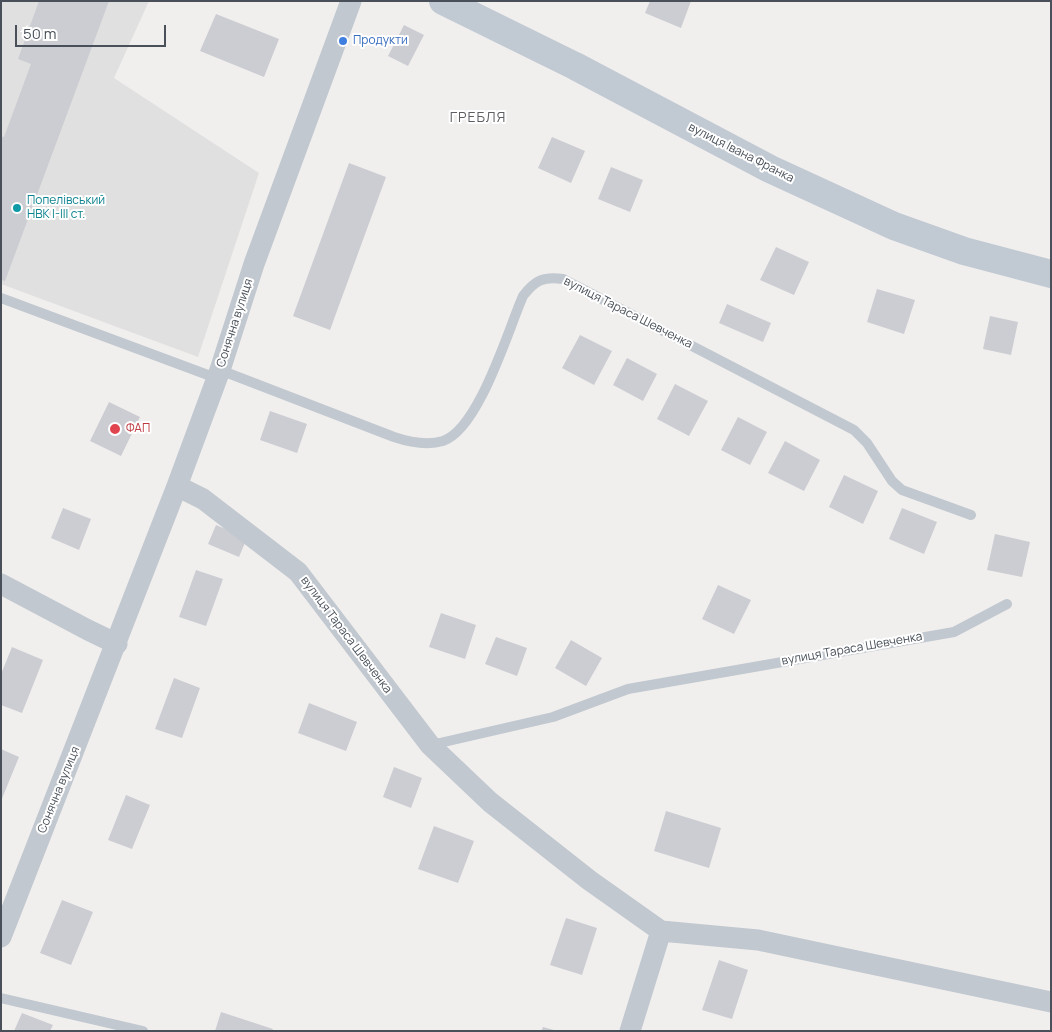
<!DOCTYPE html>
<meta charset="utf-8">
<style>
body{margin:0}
#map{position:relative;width:1052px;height:1032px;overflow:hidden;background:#f1efee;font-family:Manrope,sans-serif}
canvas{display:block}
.frame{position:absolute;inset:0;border:2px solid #495059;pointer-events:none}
.scale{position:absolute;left:15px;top:25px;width:151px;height:22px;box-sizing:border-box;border:2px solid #495059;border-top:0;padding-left:6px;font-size:15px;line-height:18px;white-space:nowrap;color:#495059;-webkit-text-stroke:4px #fff;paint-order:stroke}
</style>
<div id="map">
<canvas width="1052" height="1032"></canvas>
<div class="frame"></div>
<div class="scale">50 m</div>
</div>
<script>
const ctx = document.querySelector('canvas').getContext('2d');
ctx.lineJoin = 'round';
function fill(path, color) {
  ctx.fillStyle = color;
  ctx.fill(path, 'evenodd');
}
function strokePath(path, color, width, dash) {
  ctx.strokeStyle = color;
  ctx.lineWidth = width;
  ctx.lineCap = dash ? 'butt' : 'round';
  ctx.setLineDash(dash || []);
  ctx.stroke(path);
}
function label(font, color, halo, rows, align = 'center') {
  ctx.font = font + ' Manrope,sans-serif';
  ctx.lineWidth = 4;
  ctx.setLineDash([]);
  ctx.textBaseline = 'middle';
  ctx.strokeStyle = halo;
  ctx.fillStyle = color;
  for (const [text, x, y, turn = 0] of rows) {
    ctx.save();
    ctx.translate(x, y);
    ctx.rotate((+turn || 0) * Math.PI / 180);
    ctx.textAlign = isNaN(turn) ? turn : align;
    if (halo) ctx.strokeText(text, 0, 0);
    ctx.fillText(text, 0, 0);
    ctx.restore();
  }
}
fill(new Path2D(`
 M1 1H149L114 78 259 173 198 357 1 284Z`), '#e1e0e0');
fill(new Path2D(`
 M39 1H109L5 281 1 280V136L4 137 31 64 18 59Z
 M650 1H691L681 28 645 13Z
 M216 14 279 39 264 77 200 51Z
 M404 25 424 35 408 66 388 56Z
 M552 137 585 151 571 183 538 168Z
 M349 163 386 177 330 330 293 316Z
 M611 167 643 180 630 212 598 199Z
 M776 247 809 262 794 295 760 280Z
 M877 289 915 300 904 334 867 322Z
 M727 304 771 323 763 342 719 323Z
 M990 316 1018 322 1011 355 983 349Z
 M580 335 612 351 594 385 562 368Z
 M627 358 657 374 643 401 613 385Z
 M675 384 708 401 689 436 657 419Z
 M109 402 140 417 121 456 90 441Z
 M270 411 307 424 297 453 260 440Z
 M738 417 767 432 750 465 721 450Z
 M785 441 820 460 804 491 768 473Z
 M844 475 878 491 863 524 829 507Z
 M63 508 91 519 79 550 51 538Z
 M902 508 937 522 924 554 889 539Z
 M216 525 247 538 239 557 208 544Z
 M995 534 1030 542 1022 577 987 570Z
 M196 570 223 579 206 626 179 617Z
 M718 585 751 600 734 634 702 619Z
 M441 613 476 625 465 659 429 647Z
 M496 637 527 648 517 676 485 664Z
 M571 640 602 658 586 686 555 668Z
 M12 647 43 660 22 713 1 705V674Z
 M174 678 200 688 182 738 155 729Z
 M309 703 357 722 346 751 298 733Z
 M1 749 19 757 1 801Z
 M394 767 422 778 411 808 383 797Z
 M126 795 150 805 132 849 108 840Z
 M666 811 721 828 709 868 654 851Z
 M434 826 474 841 458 883 418 869Z
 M62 900 93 912 71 965 40 953Z
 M566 918 597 928 582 975 550 965Z
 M719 960 748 970 732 1019 702 1010Z
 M221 1012 273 1029 272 1031H215Z
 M22 1013 53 1025 50 1031H14Z
 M543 1027 554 1030V1031H541Z`), '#cccdd2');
strokePath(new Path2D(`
 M1 298 216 378
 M220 370 394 437C409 442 426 446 443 441 479 429 508 330 523 296 535 280 544 276 563 279L854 430 867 443 892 481 902 490 971 515
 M431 745 553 717 628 689 954 632 1007 604
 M1 998 143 1031`), '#c1c8cf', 10);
strokePath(new Path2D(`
 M177 486 203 499 298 572 430 745 490 802 589 880 661 931 758 940 1051 1002
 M1 584 88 630 117 644
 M1 937 177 486 220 370 254 264 351 1
 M630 1031 661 931`), '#c1c8cf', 21);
strokePath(new Path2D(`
 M443 1 575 66 770 169 894 226 964 251 1051 274`), '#c1c9d3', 28);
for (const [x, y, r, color] of [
 [343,41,5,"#3f7fe0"],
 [17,208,5,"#0f9aa8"],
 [115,429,6,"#e0444e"]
]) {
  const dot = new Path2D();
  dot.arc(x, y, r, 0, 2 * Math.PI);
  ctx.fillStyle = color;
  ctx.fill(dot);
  strokePath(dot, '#fff', 2);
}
label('12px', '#366cbe', '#fff', [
 ["Продукти",353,41]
], 'left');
label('12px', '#495059', '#fff', [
 ["вулиця Івана Франка",741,153,27],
 ["вулиця Тараса Шевченка",628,313,27],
 ["Сонячна вулиця",235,323,-72],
 ["вулиця Тараса Шевченка",346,635,53],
 ["вулиця Тараса Шевченка",852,649,-10],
 ["Сонячна вулиця",59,790,-68]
]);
label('12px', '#0d838f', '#fff', [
 ["Попелівський",27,201],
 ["НВК І-ІІІ ст.",27,215]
], 'left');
label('12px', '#be3a42', '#fff', [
 ["ФАП",126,429]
], 'left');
ctx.letterSpacing = '1px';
label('14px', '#5c5e62', '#fff', [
 ["ГРЕБЛЯ",478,118]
]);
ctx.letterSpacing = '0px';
</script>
